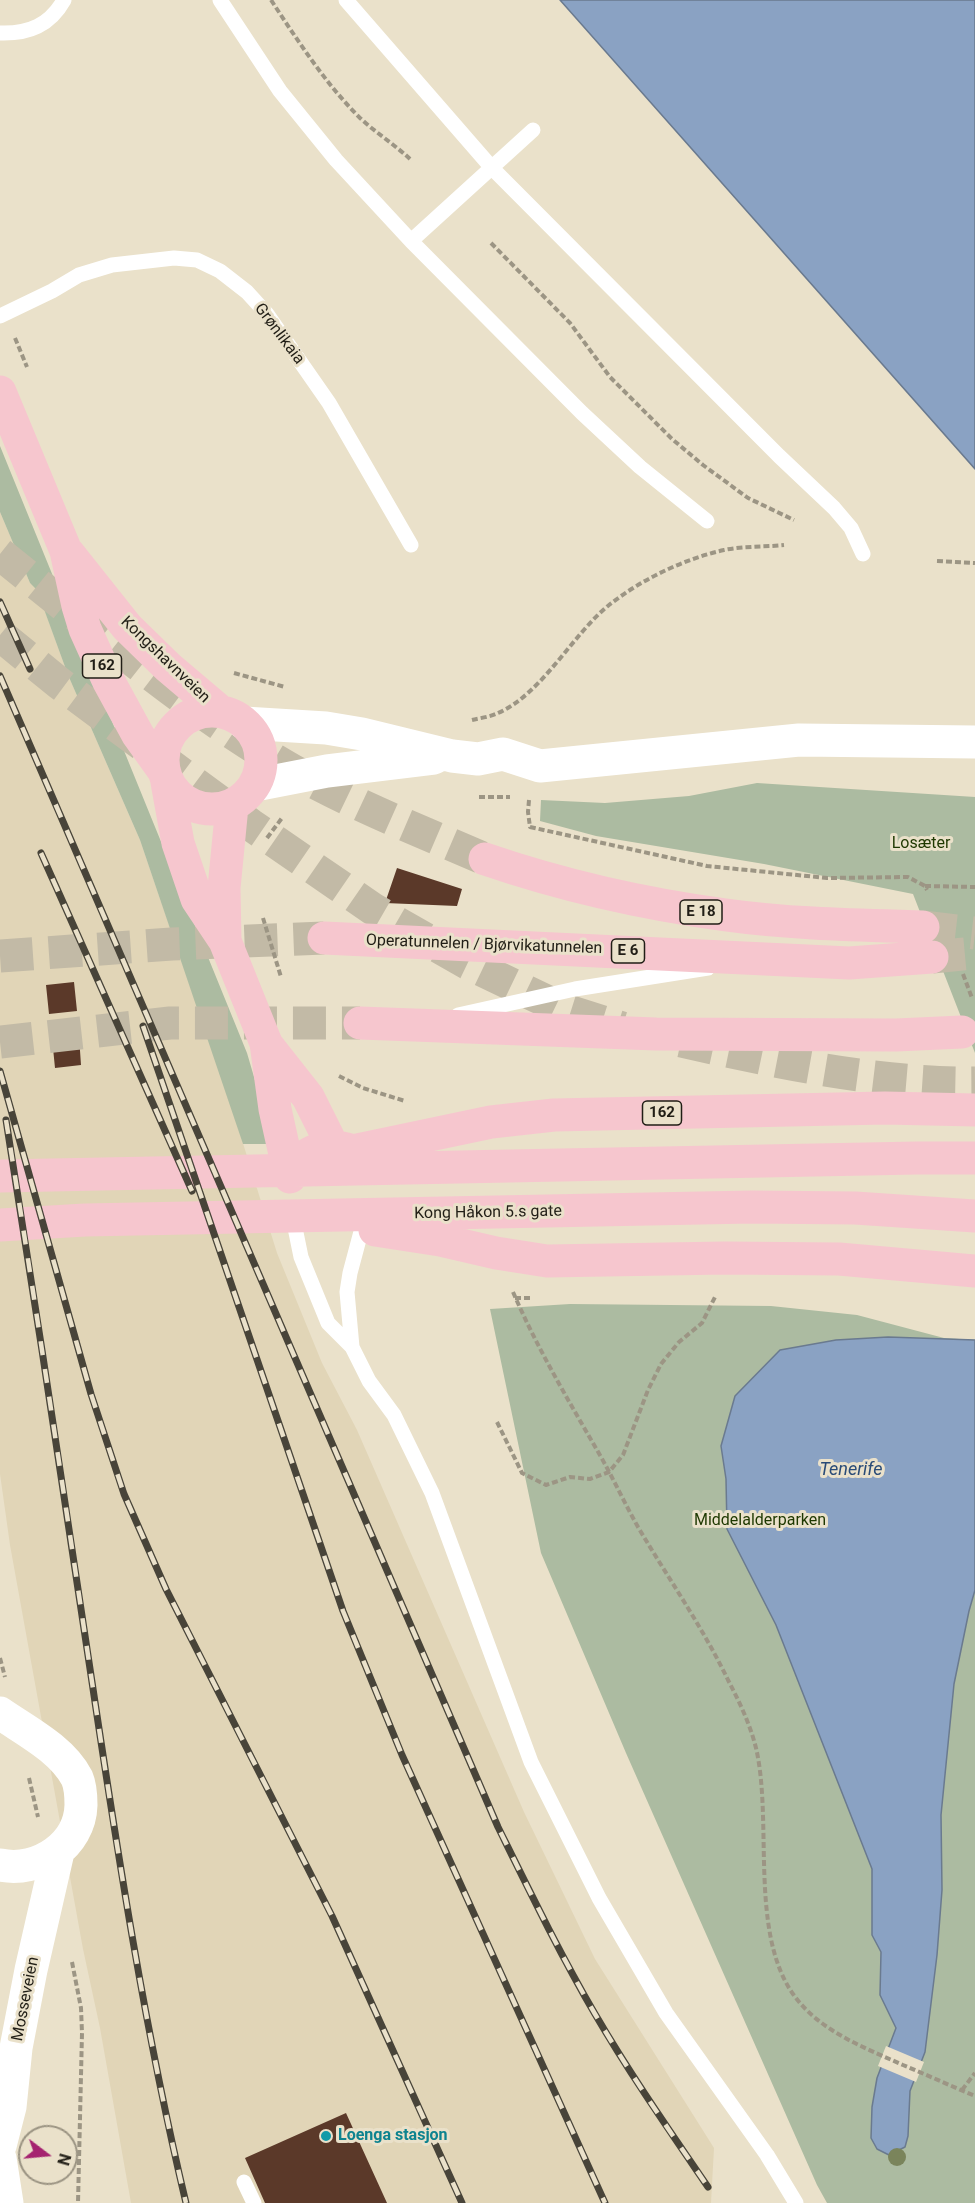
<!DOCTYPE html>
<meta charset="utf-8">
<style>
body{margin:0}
#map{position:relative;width:975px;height:2203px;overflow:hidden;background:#eae1ca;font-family:Roboto,sans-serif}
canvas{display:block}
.north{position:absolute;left:18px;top:2125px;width:60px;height:60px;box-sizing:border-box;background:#eae1ca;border:2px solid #9a9382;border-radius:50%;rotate:106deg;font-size:16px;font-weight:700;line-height:24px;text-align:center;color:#211e16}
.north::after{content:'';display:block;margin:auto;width:21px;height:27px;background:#a52370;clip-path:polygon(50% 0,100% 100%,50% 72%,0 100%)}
</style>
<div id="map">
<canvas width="975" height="2203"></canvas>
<div class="north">N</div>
</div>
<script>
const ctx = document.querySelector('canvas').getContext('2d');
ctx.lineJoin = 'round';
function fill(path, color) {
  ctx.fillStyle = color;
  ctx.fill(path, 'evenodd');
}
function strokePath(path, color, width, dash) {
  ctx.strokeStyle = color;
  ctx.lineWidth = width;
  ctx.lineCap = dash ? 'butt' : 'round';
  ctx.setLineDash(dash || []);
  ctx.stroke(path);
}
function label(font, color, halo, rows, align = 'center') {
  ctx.font = font + ' Roboto,sans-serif';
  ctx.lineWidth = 6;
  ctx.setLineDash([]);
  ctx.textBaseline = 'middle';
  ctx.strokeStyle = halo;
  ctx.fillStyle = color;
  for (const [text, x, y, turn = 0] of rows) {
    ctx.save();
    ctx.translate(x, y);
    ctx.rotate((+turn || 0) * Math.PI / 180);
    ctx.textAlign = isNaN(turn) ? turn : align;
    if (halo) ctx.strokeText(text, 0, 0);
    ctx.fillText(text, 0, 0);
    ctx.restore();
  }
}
fill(new Path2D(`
 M0 512 30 583 37 589 68 675 140 840 233 1111 277 1253 322 1363 357 1430 524 1812 595 1959 714 2148 711 2203H131L100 2028 83 1949 10 1545 0 1474Z`), '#e1d5b7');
fill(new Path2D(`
 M0 446 247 1053 259 1094 267 1144H243L140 840 68 675 37 590 30 583 0 512Z
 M757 783 975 797V1053L913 894 764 864 596 836 540 821 541 800 605 803 689 796Z
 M570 1304 771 1306 857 1315 944 1338 975 1340V2203H827L817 2185 626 1753 541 1553 490 1309Z`), '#acbba1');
const water = new Path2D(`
 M560 0H975V469Z
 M888 1337 975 1340V1590L969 1611 954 1684 941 1815 942 1890 937 1955 925 2052 910 2091 908 2136 905 2147 889 2155 877 2149 871 2138 872 2107 877 2078 896 2028 880 1995 881 1952 872 1935V1869L776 1625 727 1529 726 1479 721 1446 735 1396 780 1350 836 1340Z`);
fill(water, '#8aa2c3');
strokePath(water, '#6a7a8f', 1.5);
fill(new Path2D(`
 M886 2046 924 2062 916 2082 878 2066Z`), '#eae1ca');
fill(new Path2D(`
 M397 868 462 889 457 906 385 903Z
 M74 982 77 1011 49 1014 46 985Z
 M79 1036 81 1065 55 1068 52 1038Z
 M346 2113 387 2203H265L245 2158Z`), '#5b3929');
strokePath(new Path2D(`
 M0 554C95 629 187 710 292 770 354 805 420 831 485 859
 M0 635 59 683 251 825 373 909 467 963 565 1010 622 1028
 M923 927 975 933
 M0 956 172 944 324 938
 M932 957 975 953
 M681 1041C777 1062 876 1084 975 1083
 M0 1042 170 1023H360`), '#c2baa6', 33, [33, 16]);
strokePath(new Path2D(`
 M271 0C298 41 325 83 360 118 376 133 394 144 410 159
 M491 243 570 323 610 377 672 439 703 465 748 498 794 520
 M15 338 27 367
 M937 561 975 563
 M234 673 285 687
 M472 720C480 718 490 717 498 713 542 694 572 635 609 605 642 579 684 559 724 550 744 546 764 547 784 545
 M479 797H510
 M529 800 528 812 530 827 707 866 827 878 908 877 925 886 927 890
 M267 838 282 818
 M925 886 975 887
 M263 918 281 977
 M963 974 972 998
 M339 1076 363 1088 405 1101
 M513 1292C538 1350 570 1403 601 1457 614 1480 625 1504 638 1527 668 1578 702 1626 728 1680 739 1701 750 1724 756 1748 773 1821 749 1931 793 1994 819 2031 863 2047 903 2065 927 2075 951 2086 975 2096
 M515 1298H530
 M497 1422 522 1473 546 1485 570 1477 590 1479 609 1472 623 1455 648 1390 661 1364 679 1342 702 1323 716 1295
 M0 1658 5 1677
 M29 1778 38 1817
 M72 1962 81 2008 82 2033 78 2203
 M962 2090 975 2073`), '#9c9584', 4, [6, 3]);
strokePath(new Path2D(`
 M220 0 280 91 336 160 411 241 582 413 640 467 707 521
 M346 0 492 168 779 456 834 508 851 528 863 554
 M0 33C29 34 50 25 64 0
 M411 241 533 130
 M0 316 52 291 79 275 112 265 174 258 197 260 220 271 247 292 267 314 329 403 411 545
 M458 1015 575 989 708 968
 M292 1213 301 1257 328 1323 352 1347 369 1381 394 1415 432 1493 531 1762 599 1898 666 2013 767 2155 796 2203
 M352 1347 347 1292 350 1273 362 1228
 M244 2182 254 2203`), '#fff', 15);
strokePath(new Path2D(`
 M244 723 326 728 362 734 452 756 478 759 503 754 540 766 799 740 975 742
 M255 785 327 771 434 758
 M0 1713C26 1731 62 1749 77 1778 80 1785 81 1796 81 1805 80 1845 39 1873 0 1865
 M0 2146 10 2107 16 2048 31 1970 58 1852
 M0 2158 7 2203`), '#fff', 33);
strokePath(new Path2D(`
 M0 392 66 551 78 606 85 629 108 680 138 735 163 770
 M69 554 127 627 168 667 220 711
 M163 760a49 49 0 1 1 98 0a49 49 0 1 1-98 0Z
 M167 782 178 843 197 899 225 941 266 1043 275 1109 290 1177
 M485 859C564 886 644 904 726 915 791 924 858 925 923 927
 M324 938 849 963 932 957
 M225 941 224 888 232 806
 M360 1023 656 1034 896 1035 962 1032
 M267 1045 308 1097 333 1147
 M293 1169C308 1148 329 1143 353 1151L491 1122 554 1115 885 1108 975 1110
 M0 1176 917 1158H975
 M0 1225 85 1220 752 1207 855 1208 975 1216
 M375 1230 440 1240 496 1253 547 1261 725 1258 839 1259 975 1271`), '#f6c6ce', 33);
const rail = new Path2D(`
 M0 602 30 669
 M0 676 498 1827C529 1890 560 1954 595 2014 630 2074 669 2130 708 2187
 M41 853 192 1191
 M143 1026 343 1611 402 1755 605 2203
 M0 1071 91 1394 124 1494 166 1589 332 1916 462 2203
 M6 1120C36 1307 64 1495 92 1682 118 1856 145 2031 186 2203`);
strokePath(rail, '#484439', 7);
strokePath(rail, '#eae1ca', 4.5, [14]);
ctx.fillStyle = '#7a845b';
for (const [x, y] of [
 [897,2157]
]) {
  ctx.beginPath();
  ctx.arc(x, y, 9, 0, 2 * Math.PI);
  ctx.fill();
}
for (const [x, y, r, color] of [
 [326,2136,6,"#0f9aa8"]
]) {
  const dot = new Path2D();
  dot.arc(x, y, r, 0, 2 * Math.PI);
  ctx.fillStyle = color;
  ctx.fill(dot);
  strokePath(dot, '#eae1ca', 2);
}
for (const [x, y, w] of [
 [102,666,39],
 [701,912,42],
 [628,951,33],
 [662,1113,39]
]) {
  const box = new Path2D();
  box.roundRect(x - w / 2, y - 12, w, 24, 4.5);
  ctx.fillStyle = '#eae1ca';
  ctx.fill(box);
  strokePath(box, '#211e16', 1.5);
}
label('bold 15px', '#211e16', null, [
 ["162",102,666],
 ["E 18",701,912],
 ["E 6",628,951],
 ["162",662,1113]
]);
label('16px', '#211e16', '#eae1ca', [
 ["Grønlikaia",279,334,53],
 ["Kongshavnveien",165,660,44],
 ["Operatunnelen / Bjørvikatunnelen",484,945,2],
 ["Kong Håkon 5.s gate",488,1213,-1],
 ["Mosseveien",26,1999,-79]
]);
label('16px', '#1e3800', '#eae1ca', [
 ["Losæter",921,844],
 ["Middelalderparken",760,1521]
]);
label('bold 16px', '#0d838f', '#eae1ca', [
 ["Loenga stasjon",338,2136]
], 'left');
label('italic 18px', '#294b77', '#eae1ca', [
 ["Tenerife",851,1470]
]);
</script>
